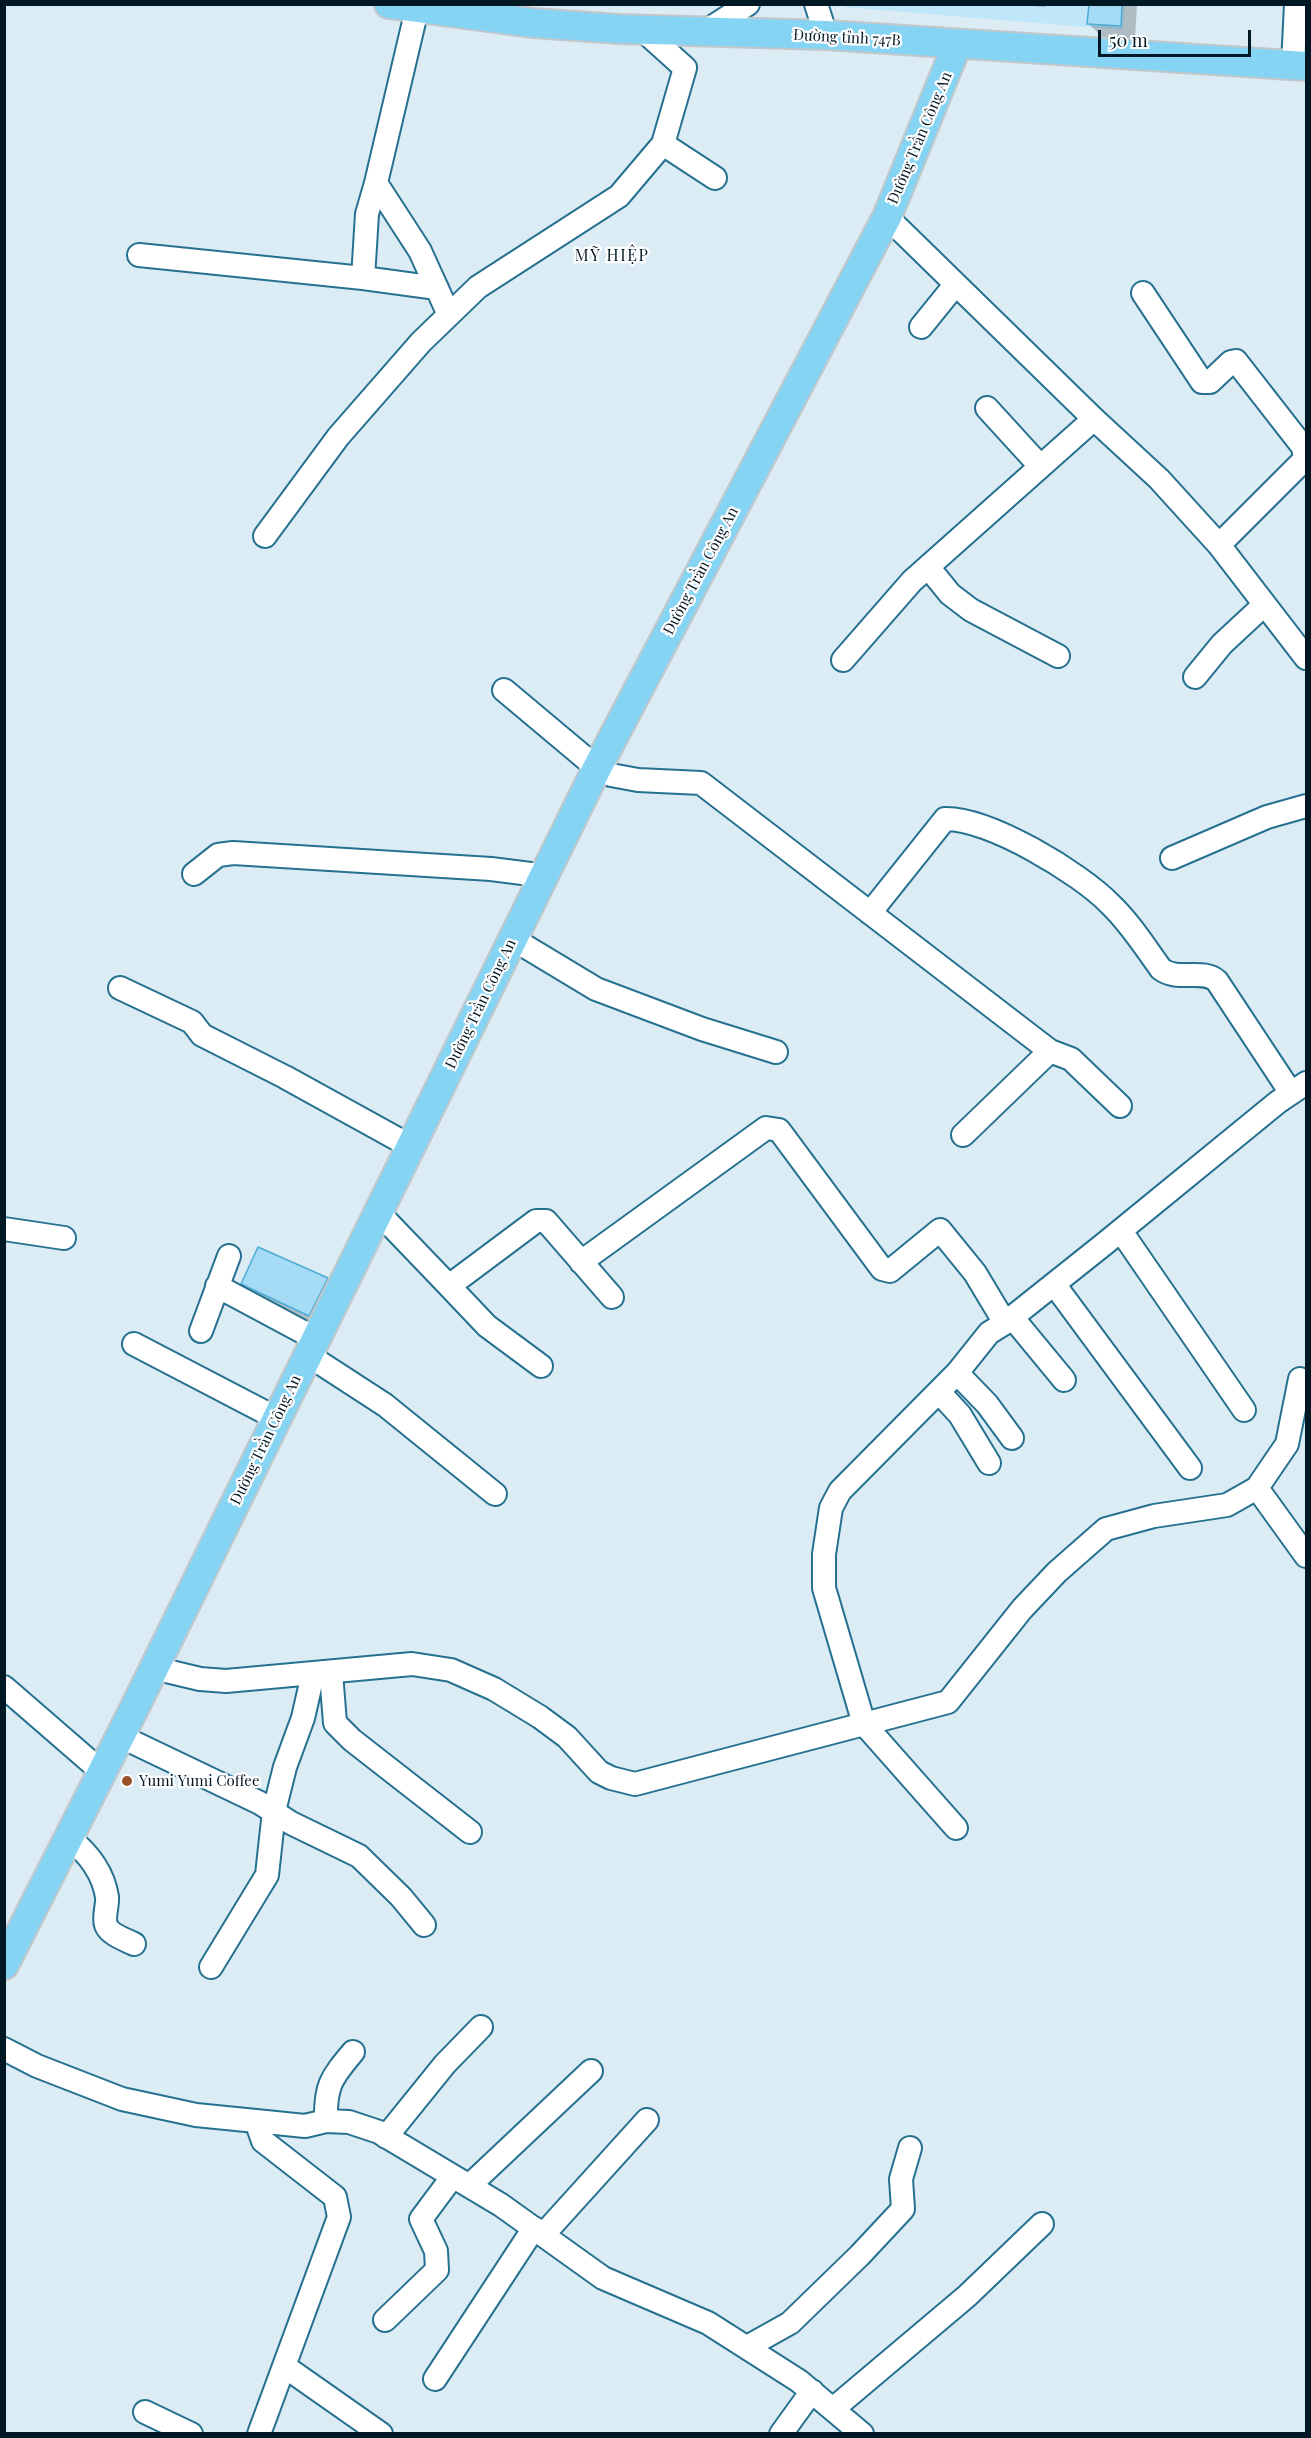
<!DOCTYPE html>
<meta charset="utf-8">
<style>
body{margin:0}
#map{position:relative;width:1311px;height:2438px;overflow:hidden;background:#dbecf5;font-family:"Playfair Display",serif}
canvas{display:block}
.frame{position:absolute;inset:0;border:6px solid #001724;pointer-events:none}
.scale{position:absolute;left:1098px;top:30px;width:153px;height:27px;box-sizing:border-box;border:3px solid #001724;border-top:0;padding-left:8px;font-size:18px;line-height:21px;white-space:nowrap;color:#001724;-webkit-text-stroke:4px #fff;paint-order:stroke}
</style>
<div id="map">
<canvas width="1311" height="2438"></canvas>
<div class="frame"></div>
<div class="scale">50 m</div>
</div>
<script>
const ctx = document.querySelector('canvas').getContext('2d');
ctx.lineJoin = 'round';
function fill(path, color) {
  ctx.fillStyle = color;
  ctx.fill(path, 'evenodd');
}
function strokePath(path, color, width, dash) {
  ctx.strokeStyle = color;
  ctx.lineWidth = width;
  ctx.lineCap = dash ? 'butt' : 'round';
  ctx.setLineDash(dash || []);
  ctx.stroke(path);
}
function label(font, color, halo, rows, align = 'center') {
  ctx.font = font + ' "Playfair Display",serif';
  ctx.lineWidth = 4.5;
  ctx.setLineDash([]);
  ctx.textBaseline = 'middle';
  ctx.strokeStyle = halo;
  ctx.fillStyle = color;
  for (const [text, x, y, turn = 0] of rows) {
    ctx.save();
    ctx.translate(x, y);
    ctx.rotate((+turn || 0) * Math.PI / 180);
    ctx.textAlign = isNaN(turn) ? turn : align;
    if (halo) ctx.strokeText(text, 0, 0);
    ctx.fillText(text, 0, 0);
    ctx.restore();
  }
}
fill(new Path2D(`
 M843 5H1125L1123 30 843 7Z`), '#c0e6f9');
fill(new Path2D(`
 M1007 4H1045V7Z
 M1090 4H1137L1135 40 1104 39 1089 24Z
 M327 1279 338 1290 320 1326 254 1294 243 1283Z`), '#0003');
const building = new Path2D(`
 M1089 4H1122L1121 26 1087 24Z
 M258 1247 328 1278 309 1316 241 1284Z`);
fill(building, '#a6dbf5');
strokePath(building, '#4bacd6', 1.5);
const minor = new Path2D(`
 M816 4 826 35
 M417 9 376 183 420 251 449 315
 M703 33 748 4
 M1293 65 1296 4
 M663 144 715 178
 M887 217 1094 419 1159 479 1219 545 1306 658
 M139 255 363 278 367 214 376 183
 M363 278 437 288
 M1143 293 1202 382H1210L1231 362 1236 361 1303 447 1305 459 1219 545
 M921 327 955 285
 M987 408 1040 466
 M265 536 338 437 421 342 478 287 619 196 663 144 685 68 644 31
 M928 567 950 594 971 610 1058 656
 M843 660 912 581 1094 419
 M1195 677 1222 644 1264 605
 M504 690 597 768 611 775 638 780 701 783 1050 1051 1071 1059 1120 1106
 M1172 858 1267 817 1306 806
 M194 874 218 855 233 853 491 869 546 876
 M870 913 945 819C989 818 1080 873 1110 904 1130 923 1145 947 1161 969 1178 982 1203 968 1217 981L1291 1093
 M513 939 596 989 702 1029 776 1052
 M120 988 192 1022 202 1035 285 1077 410 1146
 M963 1135 1050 1051
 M378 1212 449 1286 536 1221H546L612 1297
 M4 1229 64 1238
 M1121 1231 1244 1410
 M581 1262 766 1128 779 1130 882 1269 890 1271 940 1230 975 1273 1005 1323 1103 1245 1278 1102 1306 1083
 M1054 1284 1190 1468
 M217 1286 316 1339
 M449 1286 487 1326 541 1366
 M1012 1317 1064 1380
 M201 1331 229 1256
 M134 1344 276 1418
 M308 1355 385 1405 495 1494
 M957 1373 987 1404 1012 1438
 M939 1392 960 1415 989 1463
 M1257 1488 1306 1556
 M154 1668 200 1679 226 1681 412 1664 451 1670 494 1689 540 1717 567 1737 599 1772 611 1778 635 1784 948 1702 1022 1609 1057 1572 1106 1529 1154 1516 1227 1505 1257 1488 1287 1444 1300 1379
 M331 1673 335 1723 352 1740 470 1832
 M4 1687 102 1772
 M120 1736 260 1803 291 1823 359 1856 401 1897 424 1925
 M956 1828 864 1724 824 1588V1554L831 1508 840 1491 957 1373 989 1333 1005 1323
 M69 1838C88 1853 103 1871 107 1897 108 1905 103 1917 106 1925 109 1934 126 1940 134 1944
 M211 1967 267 1875 274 1811 285 1767 303 1718 313 1674
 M4 2049 37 2066 122 2099 196 2115 256 2121 305 2126 326 2121 349 2122 379 2132 501 2205 603 2278 708 2323 799 2381 862 2434
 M256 2121 263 2141 335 2197 339 2217 259 2434
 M326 2121C325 2086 331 2078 353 2052
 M386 2137 445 2064 481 2027
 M469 2186 591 2071
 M543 2235 647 2120
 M385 2320 437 2270 436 2251 421 2219 453 2176
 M747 2347 790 2323 860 2255 903 2209 901 2179 910 2148
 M284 2366 381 2434
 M435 2379 534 2228
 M833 2409 967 2296 1042 2224
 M145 2412 191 2434
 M781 2434 812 2391`);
const major = new Path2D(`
 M389 4 533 23 619 29 826 35 1306 66
 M4 1965 133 1711 597 768 887 217 957 45`);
strokePath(minor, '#267190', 26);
strokePath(major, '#c2c7ca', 32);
strokePath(minor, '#fff', 22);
strokePath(major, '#86d4f4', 28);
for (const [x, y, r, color] of [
 [127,1781,6,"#975227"]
]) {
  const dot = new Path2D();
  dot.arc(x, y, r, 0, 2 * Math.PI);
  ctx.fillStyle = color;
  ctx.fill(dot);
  strokePath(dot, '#fff', 2);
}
label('15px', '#001724', '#fff', [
 ["Đường tỉnh 747B",847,38,3],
 ["Đường Trần Công An",920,138,-67],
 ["Đường Trần Công An",701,571,-62],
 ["Đường Trần Công An",481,1004,-64],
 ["Đường Trần Công An",266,1440,-64]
]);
label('15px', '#001724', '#fff', [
 ["Yumi Yumi Coffee",139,1781]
], 'left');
ctx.letterSpacing = '1.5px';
label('16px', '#001724', '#fff', [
 ["MỸ HIỆP",612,256]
]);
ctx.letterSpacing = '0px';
</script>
